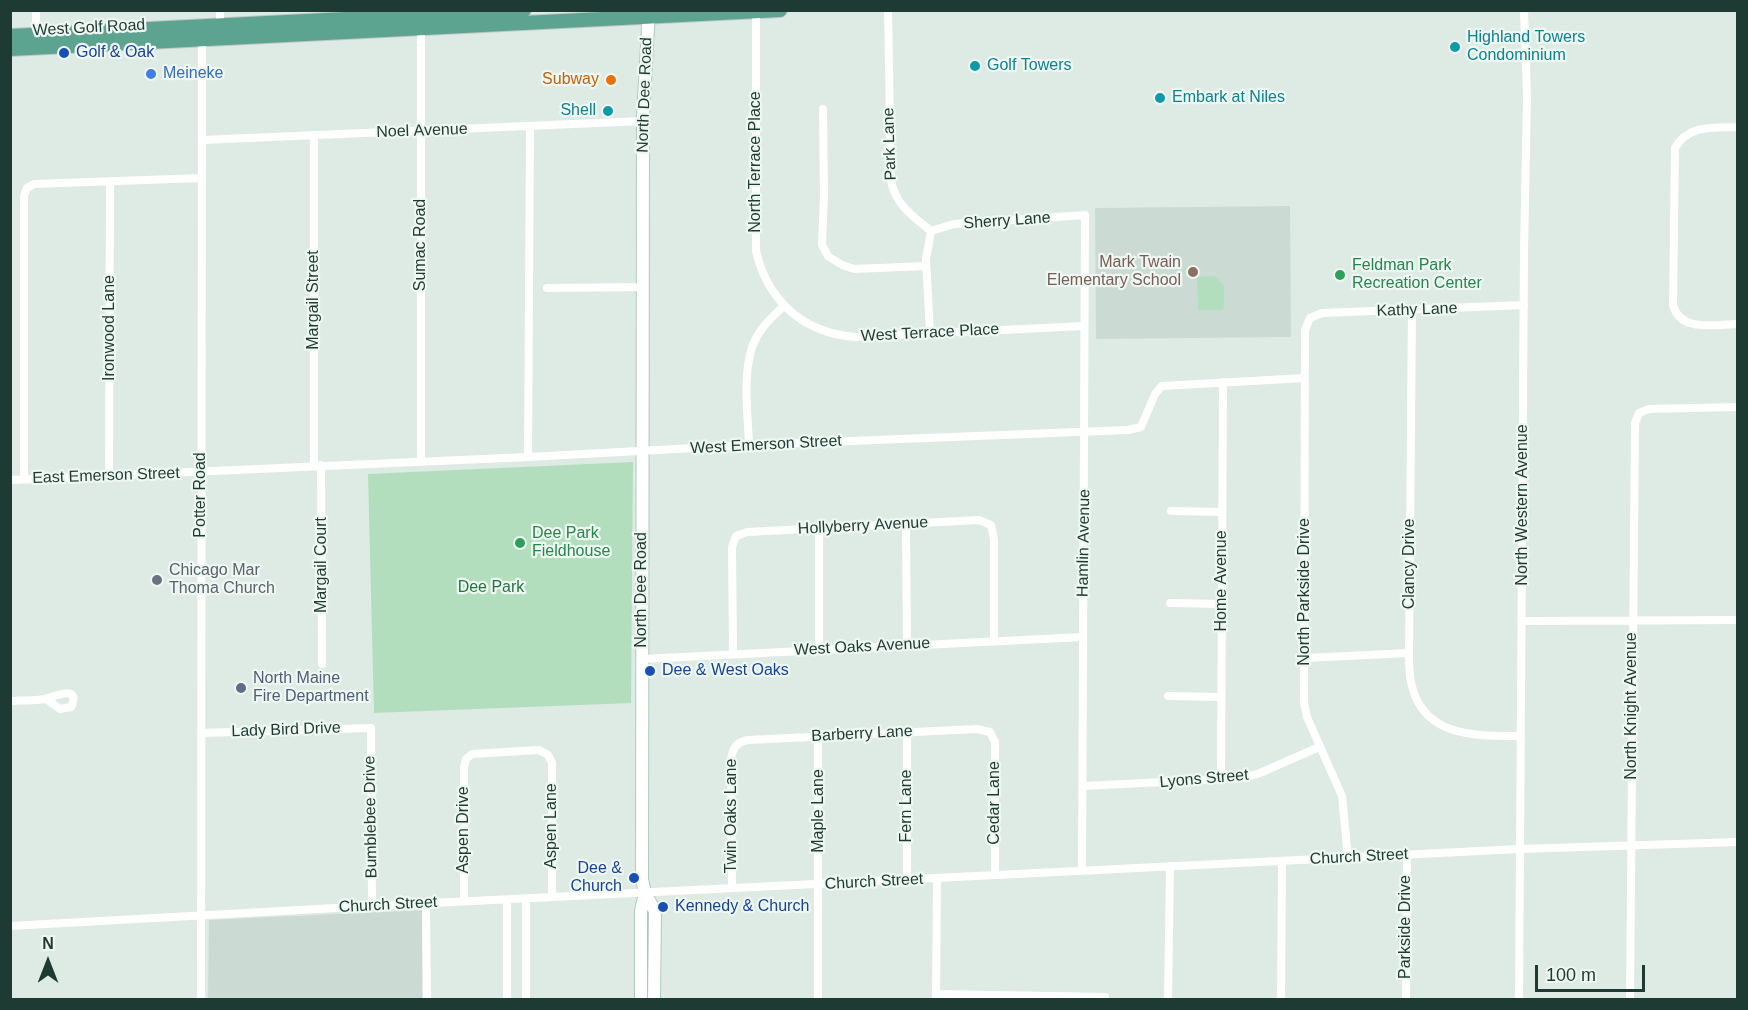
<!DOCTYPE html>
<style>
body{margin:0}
#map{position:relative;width:1748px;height:1010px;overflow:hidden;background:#ddebe4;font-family:Arial,sans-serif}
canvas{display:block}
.frame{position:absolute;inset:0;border:12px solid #1d3b32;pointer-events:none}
.north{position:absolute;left:18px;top:932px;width:60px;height:60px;-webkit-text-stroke:4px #eef7f2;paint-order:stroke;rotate:0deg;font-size:16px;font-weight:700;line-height:24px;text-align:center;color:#1d3b32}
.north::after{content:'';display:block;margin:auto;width:21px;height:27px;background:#1d3b32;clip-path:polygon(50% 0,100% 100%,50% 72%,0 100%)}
.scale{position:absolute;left:1535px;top:965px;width:110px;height:27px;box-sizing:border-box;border:3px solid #1d3b32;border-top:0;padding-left:8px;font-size:18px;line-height:21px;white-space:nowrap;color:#1d3b32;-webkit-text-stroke:4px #eef7f2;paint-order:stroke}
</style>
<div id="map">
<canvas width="1748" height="1010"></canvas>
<div class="frame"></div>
<div class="north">N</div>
<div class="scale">100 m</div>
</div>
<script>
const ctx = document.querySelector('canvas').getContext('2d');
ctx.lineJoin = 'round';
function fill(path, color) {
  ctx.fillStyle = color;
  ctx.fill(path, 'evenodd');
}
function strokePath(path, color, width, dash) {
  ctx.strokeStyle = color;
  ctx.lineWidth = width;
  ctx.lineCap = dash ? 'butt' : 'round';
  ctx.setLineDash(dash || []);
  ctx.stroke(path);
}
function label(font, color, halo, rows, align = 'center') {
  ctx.font = font + ' Arial,sans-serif';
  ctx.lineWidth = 4.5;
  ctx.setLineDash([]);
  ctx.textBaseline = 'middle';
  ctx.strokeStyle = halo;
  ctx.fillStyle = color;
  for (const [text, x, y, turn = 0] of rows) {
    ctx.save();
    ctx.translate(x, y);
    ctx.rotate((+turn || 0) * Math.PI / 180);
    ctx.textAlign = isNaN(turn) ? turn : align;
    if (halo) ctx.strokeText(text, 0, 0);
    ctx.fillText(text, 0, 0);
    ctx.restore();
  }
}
fill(new Path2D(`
 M1290 206 1291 337 1096 339 1095 208Z
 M422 910V999L208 1000 209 920Z`), '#cbdbd3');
fill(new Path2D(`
 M1215 276 1224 285V308L1222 310H1198L1197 277Z
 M633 462 631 703 374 713 368 474Z`), '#b3debd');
const secondary = new Path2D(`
 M649 10 643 116 642 879 645 893 655 911 654 1000
 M641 1000V911L645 893`);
const primary = new Path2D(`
 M10 36 524 10
 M10 49 780 10`);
strokePath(secondary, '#afcbc0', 14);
strokePath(primary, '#c0c8c6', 16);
strokePath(new Path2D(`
 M36 10V38
 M756 10V251C768 302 804 333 855 337L1084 326
 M888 10 891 181C896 205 912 216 931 231
 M421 24V461
 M220 26V10
 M823 109 824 194 822 245 828 256 842 265 854 269 926 266
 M1738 127C1714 128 1688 124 1675 148L1673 305C1680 333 1716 324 1738 324
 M314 135V465
 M202 140 643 121
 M931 231 954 224 1085 215 1082 871
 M547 288 643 287
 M1412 310 1409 653C1409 663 1409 673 1411 682 1422 738 1476 736 1521 736
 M930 333 926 259 931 231
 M749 445C748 414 741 366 756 338 763 325 773 316 784 306
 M528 457 530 126
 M321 465 322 664
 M109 476 110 181
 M24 479V196L27 188 34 184 201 178
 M10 480 528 457 749 445 1128 430 1141 427 1155 394 1162 386 1305 378
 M1171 511 1222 512
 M906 524 907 645
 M1170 603 1222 604
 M1522 621 1738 620
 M819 649V528
 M733 654 732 547 736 536 747 532 979 520 991 525 994 540V641
 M1305 658 1409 653
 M642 659 1083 637
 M1168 696 1221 697
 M10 701C21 700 35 701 45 699 52 697 82 683 71 707L60 709 46 699
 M907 732V880
 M201 733 371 728 372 906
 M818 737V1000
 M1221 780 1223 382
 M1083 786 1244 778 1260 773 1319 747
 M1348 858 1342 796 1307 717 1304 702 1305 330 1310 318 1322 313 1524 305
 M732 888 731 759C733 747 737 742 748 740L977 729 990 732 995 742V875
 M526 899V1000
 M507 900V1000
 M464 901V767L466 759 472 754 539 750 548 755 552 763V897
 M426 904 427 1000
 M10 926 372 906 1520 849 1738 842
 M936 994 1105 997V1000
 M936 999 937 879
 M201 1000 202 36
 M1168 1000 1170 866
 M1281 1000 1282 861
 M1406 1000 1407 854
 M1519 1000 1524 251 1527 96 1524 10
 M1630 1000 1635 423 1639 413 1649 409 1738 407`), '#fff', 8);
strokePath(secondary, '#fff', 12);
strokePath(primary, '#5da490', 14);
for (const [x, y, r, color] of [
 [1455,47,6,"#0f9aa8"],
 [64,53,6,"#1a4fb4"],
 [975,66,6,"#0f9aa8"],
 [151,74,6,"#3f7fe0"],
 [611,80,6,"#e8710a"],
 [1160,98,6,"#0f9aa8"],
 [608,111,6,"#0f9aa8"],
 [1193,272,6,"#8d6e63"],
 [1340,275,6,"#2e9e5b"],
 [520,543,6,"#2e9e5b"],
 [157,580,6,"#6b7280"],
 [650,671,6,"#1a4fb4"],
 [241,688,6,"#5c6f8a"],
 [634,878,6,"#1a4fb4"],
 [663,907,6,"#1a4fb4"]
]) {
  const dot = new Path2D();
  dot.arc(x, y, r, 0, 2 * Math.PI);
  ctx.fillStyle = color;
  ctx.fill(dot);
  strokePath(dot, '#eef7f2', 2);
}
label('16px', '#1d3b32', '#eef7f2', [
 ["West Golf Road",89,28,-3],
 ["North Dee Road",645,95,-88],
 ["Noel Avenue",422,131,-2],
 ["Park Lane",890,144,-92],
 ["North Terrace Place",756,162,-90],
 ["Sherry Lane",1007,221,-4],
 ["Sumac Road",421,245,-90],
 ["Margail Street",314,300,-90],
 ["Kathy Lane",1417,310,-2],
 ["Ironwood Lane",110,328,-90],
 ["West Terrace Place",930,333,-3],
 ["West Emerson Street",766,445,-3],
 ["East Emerson Street",106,476,-2],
 ["Potter Road",201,495,-90],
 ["North Western Avenue",1523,505,-90],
 ["Hollyberry Avenue",863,526,-3],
 ["Hamlin Avenue",1084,543,-89],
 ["Clancy Drive",1410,564,-90],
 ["Margail Court",322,565,-90],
 ["Home Avenue",1222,581,-90],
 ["North Dee Road",642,590,-90],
 ["North Parkside Drive",1305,592,-90],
 ["West Oaks Avenue",862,647,-3],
 ["North Knight Avenue",1632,706,-90],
 ["Lady Bird Drive",286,730,-2],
 ["Barberry Lane",862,734,-3],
 ["Lyons Street",1204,779,-5],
 ["Cedar Lane",995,803,-90],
 ["Fern Lane",907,806,-90],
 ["Maple Lane",819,811,-90],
 ["Twin Oaks Lane",732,816,-90],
 ["Bumblebee Drive",371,817,-91],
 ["Aspen Lane",552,826,-90],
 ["Aspen Drive",464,830,-90],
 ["Church Street",1359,857,-3],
 ["Church Street",874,882,-3],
 ["Church Street",388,905,-3],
 ["Parkside Drive",1406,927,-90]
]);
label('16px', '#0d838f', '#eef7f2', [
 ["Highland Towers",1467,38],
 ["Condominium",1467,56],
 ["Golf Towers",987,66],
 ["Embark at Niles",1172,98],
 ["Shell",596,111,"right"]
], 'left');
label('16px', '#164399', '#eef7f2', [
 ["Golf & Oak",76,53],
 ["Dee & West Oaks",662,671],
 ["Dee &",622,869,"right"],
 ["Church",622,887,"right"],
 ["Kennedy & Church",675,907]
], 'left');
label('16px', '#366cbe', '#eef7f2', [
 ["Meineke",163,74]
], 'left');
label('16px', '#c56008', '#eef7f2', [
 ["Subway",599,80]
], 'right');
label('16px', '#785e54', '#eef7f2', [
 ["Mark Twain",1181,263],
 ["Elementary School",1181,281]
], 'right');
label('16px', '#27864d', '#eef7f2', [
 ["Feldman Park",1352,266],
 ["Recreation Center",1352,284],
 ["Dee Park",532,534],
 ["Fieldhouse",532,552]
], 'left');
label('16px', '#5b616d', '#eef7f2', [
 ["Chicago Mar",169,571],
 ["Thoma Church",169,589]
], 'left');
label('16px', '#247541', '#eef7f2', [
 ["Dee Park",491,588]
]);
label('16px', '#4e5e75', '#eef7f2', [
 ["North Maine",253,679],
 ["Fire Department",253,697]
], 'left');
</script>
